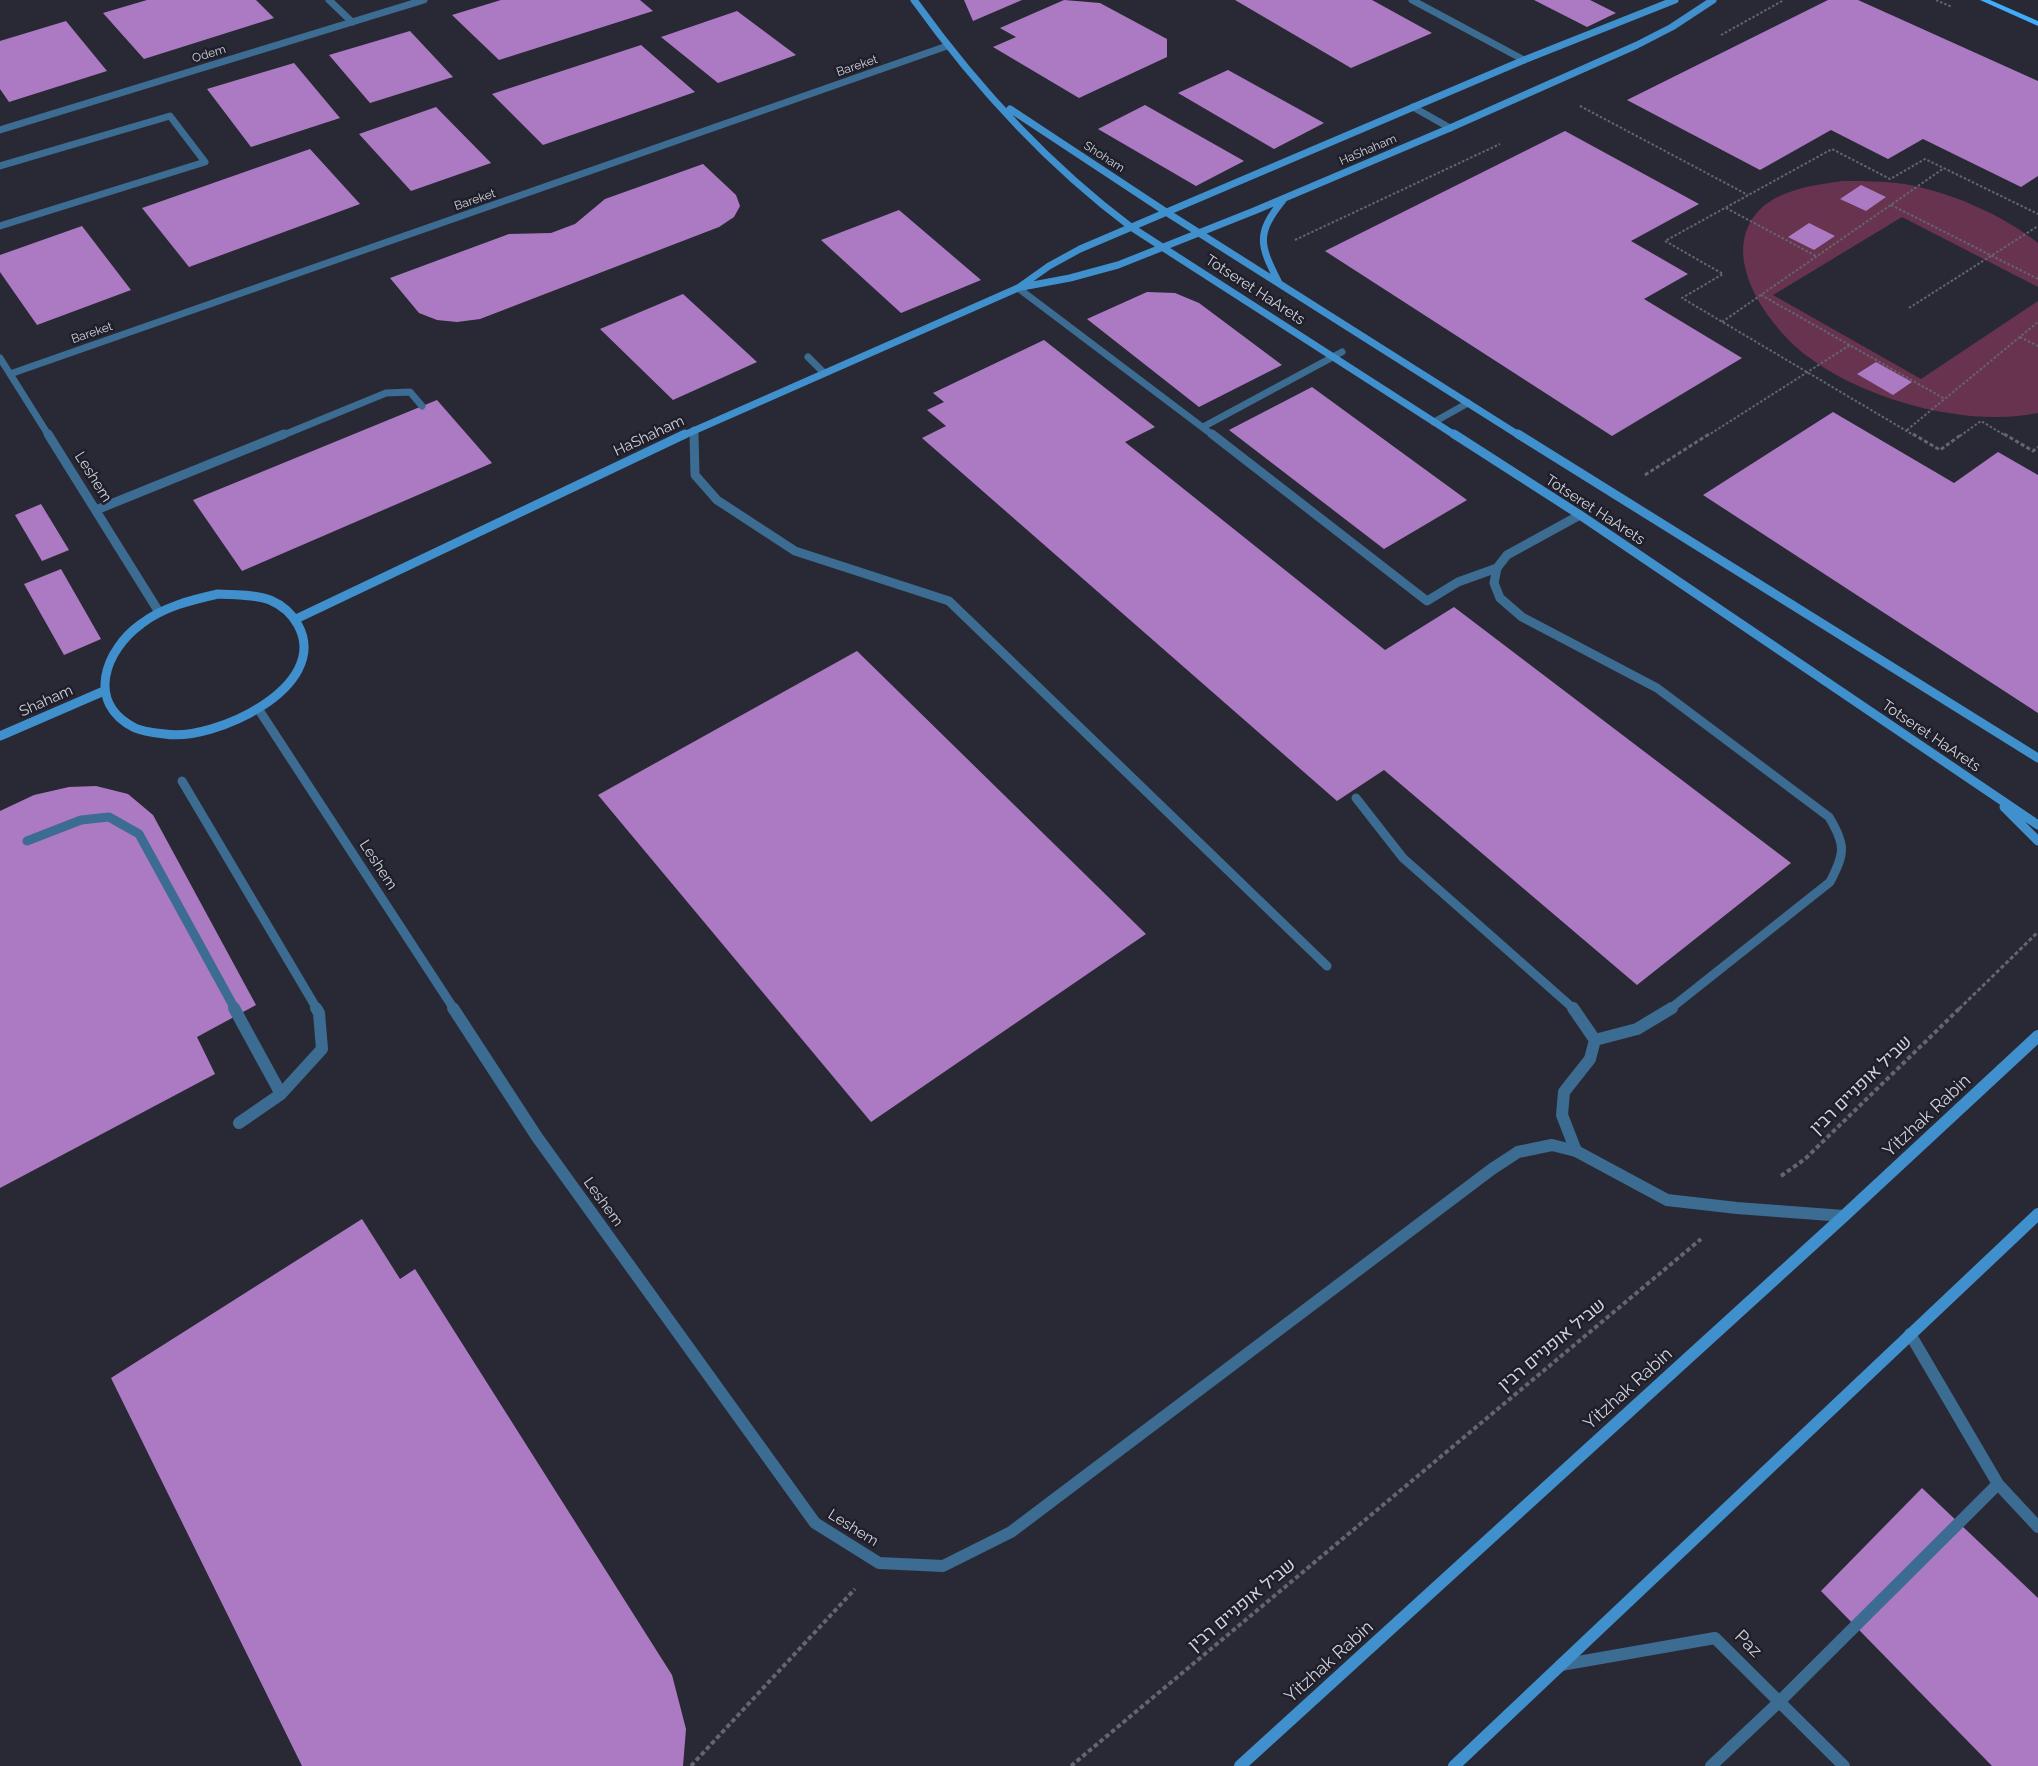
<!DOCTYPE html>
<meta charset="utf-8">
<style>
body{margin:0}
canvas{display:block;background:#282934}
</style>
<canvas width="2038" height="1766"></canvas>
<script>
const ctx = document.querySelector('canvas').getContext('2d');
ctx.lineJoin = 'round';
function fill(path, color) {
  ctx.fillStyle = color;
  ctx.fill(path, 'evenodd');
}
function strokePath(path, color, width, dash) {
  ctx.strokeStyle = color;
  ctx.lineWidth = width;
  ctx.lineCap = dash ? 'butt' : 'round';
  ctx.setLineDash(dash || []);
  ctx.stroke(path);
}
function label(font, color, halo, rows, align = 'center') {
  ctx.font = font + ' Raleway,Heebo,sans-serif';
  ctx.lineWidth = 5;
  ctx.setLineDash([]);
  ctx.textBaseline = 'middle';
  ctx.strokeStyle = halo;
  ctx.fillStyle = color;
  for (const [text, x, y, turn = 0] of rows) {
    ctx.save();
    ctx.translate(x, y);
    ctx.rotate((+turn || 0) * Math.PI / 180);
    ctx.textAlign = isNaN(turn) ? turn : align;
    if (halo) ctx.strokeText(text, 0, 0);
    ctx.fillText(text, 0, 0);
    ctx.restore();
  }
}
fill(new Path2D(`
 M1843 181C1863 181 1884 181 1904 184 1948 191 2003 215 2038 243V287L1902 217 1773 295 1921 379 2038 301V413C1967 428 1865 400 1807 356 1770 328 1719 259 1756 214 1775 190 1814 185 1843 181Z`), '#68334e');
fill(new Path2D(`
 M147 0H256L274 18 144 59 103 13Z
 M501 0H640L653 11 499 60 452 15Z
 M964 0H1022L973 21Z
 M1064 0 1100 3 1167 39V57L1079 98 993 47 1016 37 1000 28Z
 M1235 0H1372L1432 33 1351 68Z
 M1534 0H1590L1616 13 1587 27Z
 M1828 0H1858L2038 81V176L2021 187 1923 139 1888 159 1831 130 1760 170 1627 100Z
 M737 11 796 55 718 83 661 37Z
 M66 21 107 71 9 102 0 89V41Z
 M410 31 453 77 370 103 329 55Z
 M641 45 695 92 543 145 492 94Z
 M294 63 340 118 251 147 207 89Z
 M1228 70 1324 123 1274 149 1178 93Z
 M1145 105 1244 161 1196 186 1098 129Z
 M436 107 491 163 411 191 359 134Z
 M1565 131 1699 204 1631 241 1688 274 1644 299 1742 358 1612 436 1325 251Z
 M310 149 360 204 189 267 142 208Z
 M703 164 736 195 740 206 734 217 719 227 480 319 457 322 437 320 419 313 390 278 509 234 551 233 575 224 605 199Z
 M1861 185 1886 197 1866 211 1840 199Z
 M899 210 981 280 901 313 821 240Z
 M1809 223 1835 236 1814 250 1788 237Z
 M82 226 131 290 37 325 0 272V255Z
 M1147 292 1175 293 1199 303 1282 365 1199 407 1087 319Z
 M683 294 757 362 673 400 600 329Z
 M1044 340 1155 427 1125 442 1385 650 1454 607 1791 863 1637 985 1384 770 1337 801 922 438 946 426 927 410 944 402 933 393Z
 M1876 362 1912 382 1893 395 1857 374Z
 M1312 387 1467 500 1384 549 1229 430Z
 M437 400 492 463 242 571 193 500Z
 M1833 412 1954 483 1998 452 2038 475V713L1703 495Z
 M41 504 69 550 42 561 15 515Z
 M61 569 101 639 64 655 24 584Z
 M857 651 1146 934 871 1122 598 795Z
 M96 786 128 794 153 815 256 1005 197 1037 215 1074 0 1188V811L34 795 69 787Z
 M362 1219 400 1279 415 1269 672 1675 686 1729 683 1766H302L111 1378Z
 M1922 1488 2038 1598V1766H1992L1821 1591Z`), '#ac7ac3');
strokePath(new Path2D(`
 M1936 0 1952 7
 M1721 35 1784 0
 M1580 106 1748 195
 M1891 205 2038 279
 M1726 208 1816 256
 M1295 240 1500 144
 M1761 295 1945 399
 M1909 308 2038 226
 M1722 322 1944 168
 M2020 337 2038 346
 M1907 430 2038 322
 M1707 436 1850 345
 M1915 436 1682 298 1723 274 1665 241 1832 149 1890 179 1925 159 2038 214
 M1960 436 1981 421 2006 436`), '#64656e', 2, [2.5, 2]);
strokePath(new Path2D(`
 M1913 434 1940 450 1962 434
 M2004 434 2033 451 2038 447
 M1645 475 1709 434
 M1959 1009 2038 932`), '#64656e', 3, [4, 2.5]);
strokePath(new Path2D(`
 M1781 1176 1805 1159 1960 1008
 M691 1766 855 1589
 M1071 1766 1701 1239`), '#64656e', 4, [4.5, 3]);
strokePath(new Path2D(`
 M329 0 352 22
 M1412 0 1524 60
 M1413 107 1450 128
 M0 166 170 116 205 162 0 226
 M808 357 824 373
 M1434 422 1468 403
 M694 430V436
 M281 436 386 393 410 392 422 406`), '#3c6c92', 7);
strokePath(new Path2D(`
 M694 434 695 475 717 500 795 551 949 601 1327 966
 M96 510 284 434
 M1580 515 1507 555 1497 568 1494 583 1500 598 1522 617 1657 688 1829 817C1846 845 1845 853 1830 882L1670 1009
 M182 781 317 1009
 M1356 798 1403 858 1574 1009
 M27 841 81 820 109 817 139 834 235 1009`), '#3c6c92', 9);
strokePath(new Path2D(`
 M234 1008 281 1094
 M1573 1008 1595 1040 1590 1059 1564 1092 1562 1115 1576 1151
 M1595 1040 1637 1029 1672 1008
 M239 1123 281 1094 322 1049 319 1013 316 1008
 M1998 1484 2038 1527
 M1561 1665 1715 1638 1844 1766
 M1711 1766 1779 1702 1998 1484 1910 1334`), '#3c6c92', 12);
strokePath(new Path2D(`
 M0 130 424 0
 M1018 288 1214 436
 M0 358 49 436
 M10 374 947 46
 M1203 427 1342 352`), '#3c6c92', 7);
strokePath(new Path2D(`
 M48 434 159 612
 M1212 434 1427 601 1458 582 1497 568
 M259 710 454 1009`), '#3c6c92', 9);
strokePath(new Path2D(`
 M453 1008 537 1137 815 1523 879 1563 943 1566 1011 1532 1492 1169 1518 1152 1552 1145 1576 1151 1667 1200 1737 1208 1844 1216`), '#3c6c92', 12);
strokePath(new Path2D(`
 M914 0C975 85 1047 164 1131 227L1456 436
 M1010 109 1166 212 1520 436
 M1279 283C1260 245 1255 235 1283 200
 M1022 287 1070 278 1118 265 1254 211 1450 128 1637 45 1672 27 1713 0
 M682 436 1018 288 1049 266 1080 249 1524 60 1675 0`), '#4090ce', 7);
strokePath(new Path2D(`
 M1454 434 1580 515 2038 825
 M1518 434 2038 758
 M218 594C235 595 254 594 270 600 282 605 292 614 298 625 332 687 213 742 165 734 156 733 144 732 135 728 85 703 105 650 141 624 163 607 191 600 218 594Z
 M296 619 685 434
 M0 736 104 691
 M2004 807 2038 841`), '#4090ce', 9);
strokePath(new Path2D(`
 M1240 1766 1844 1216 2038 1036
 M1454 1766 2038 1214`), '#4090ce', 12);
fill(new Path2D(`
 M1980 0H1990L2038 21V26Z`), '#3facfc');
label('12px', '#d1d2d9', '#1e1f2a', [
 ["Odem",209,54,-17],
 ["Bareket",857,66,-19],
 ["HaShaham",1368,150,-23],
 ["Shoham",1104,157,33],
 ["Bareket",475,200,-19],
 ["Bareket",92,333,-19]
]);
label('15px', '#d1d2d9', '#1e1f2a', [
 ["Totseret HaArets",1255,290,33],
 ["HaShaham",649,436,-25],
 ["Leshem",93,477,58],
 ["Totseret HaArets",1595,510,33],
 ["Shaham",46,701,-24],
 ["Totseret HaArets",1931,736,34],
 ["Leshem",378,865,57],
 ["Leshem",603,1202,54],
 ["Leshem",853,1528,32]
]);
label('18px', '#d1d2d9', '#1e1f2a', [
 ["שביל אופניים רבין",1861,1085,-44],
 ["Yitzhak Rabin",1927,1116,-43],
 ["שביל אופניים רבין",1552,1345,-40],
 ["Yitzhak Rabin",1628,1389,-42],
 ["שביל אופניים רבין",1242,1605,-40],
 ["Paz",1748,1644,45],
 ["Yitzhak Rabin",1329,1662,-42]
]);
</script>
